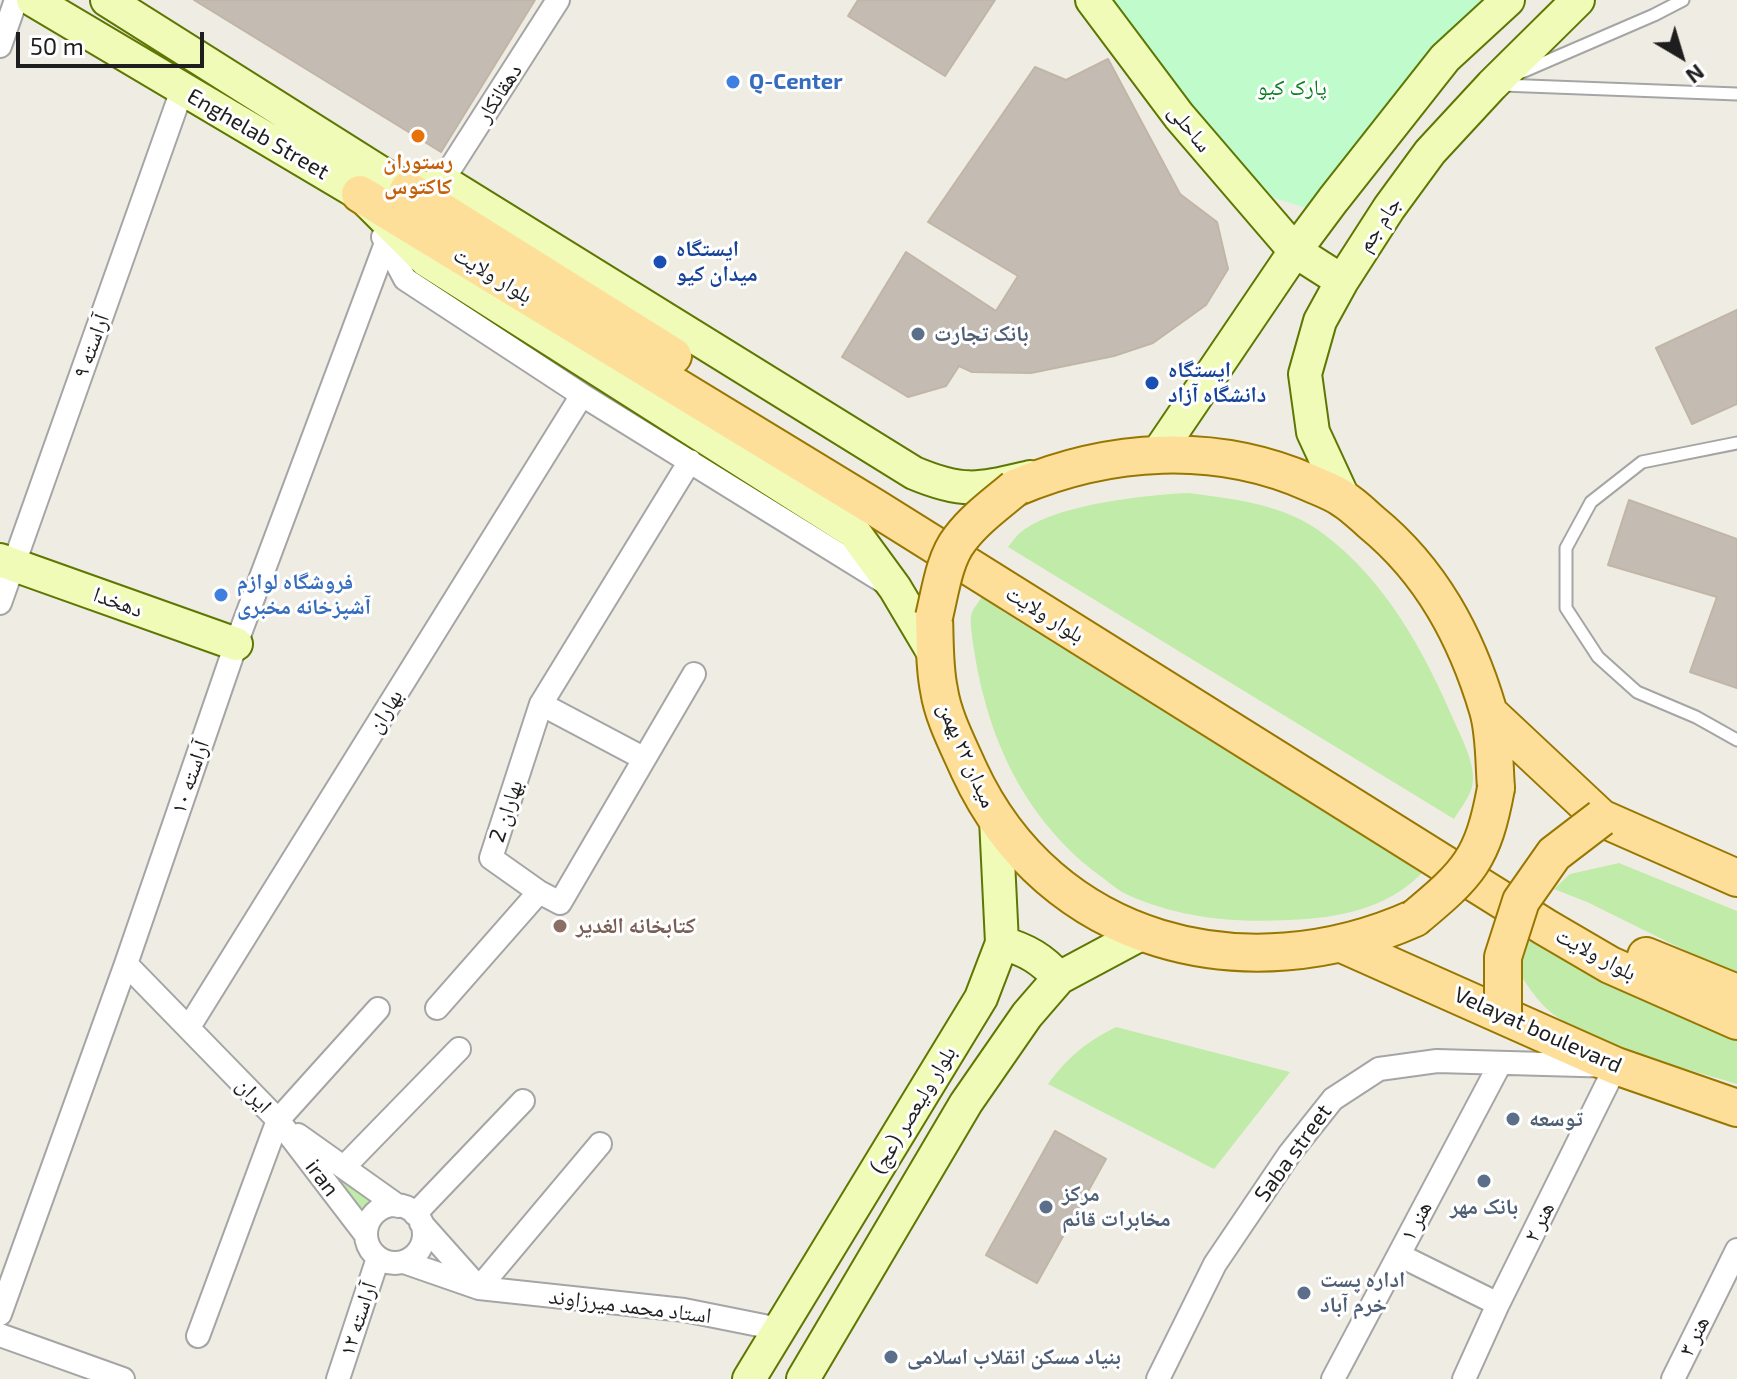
<!DOCTYPE html>
<meta charset="utf-8">
<style>
body{margin:0}
#map{position:relative;width:1737px;height:1379px;overflow:hidden;background:#efede3;font-family:"Exo 2",sans-serif}
canvas{display:block}
.north{position:absolute;left:1641px;top:16px;width:80px;height:80px;-webkit-text-stroke:6px #fff;paint-order:stroke;rotate:142deg;font-size:22px;font-weight:700;line-height:32px;text-align:center;color:#1e1e1e}
.north::after{content:'';display:block;margin:auto;width:28px;height:36px;background:#1e1e1e;clip-path:polygon(50% 0,100% 100%,50% 72%,0 100%)}
.scale{position:absolute;left:16px;top:32px;width:188px;height:36px;box-sizing:border-box;border:4px solid #1e1e1e;border-top:0;padding-left:10px;font-size:24px;line-height:28px;white-space:nowrap;color:#1e1e1e;-webkit-text-stroke:6px #fff;paint-order:stroke}
</style>
<div id="map">
<canvas width="1737" height="1379"></canvas>
<div class="north">N</div>
<div class="scale">50 m</div>
</div>
<script>
const ctx = document.querySelector('canvas').getContext('2d');
ctx.lineJoin = 'round';
function fill(path, color) {
  ctx.fillStyle = color;
  ctx.fill(path, 'evenodd');
}
function strokePath(path, color, width, dash) {
  ctx.strokeStyle = color;
  ctx.lineWidth = width;
  ctx.lineCap = dash ? 'butt' : 'round';
  ctx.setLineDash(dash || []);
  ctx.stroke(path);
}
function label(font, color, halo, rows, align = 'center') {
  ctx.font = font + ' "Exo 2","Noto Naskh Arabic",sans-serif';
  ctx.lineWidth = 6;
  ctx.setLineDash([]);
  ctx.textBaseline = 'middle';
  ctx.strokeStyle = halo;
  ctx.fillStyle = color;
  for (const [text, x, y, turn = 0] of rows) {
    ctx.save();
    ctx.translate(x, y);
    ctx.rotate((+turn || 0) * Math.PI / 180);
    ctx.textAlign = isNaN(turn) ? turn : align;
    if (halo) ctx.strokeText(text, 0, 0);
    ctx.fillText(text, 0, 0);
    ctx.restore();
  }
}
fill(new Path2D(`
 M1188 493C1234 499 1283 504 1321 532 1386 580 1424 651 1455 723 1463 741 1477 767 1472 787 1469 798 1460 809 1454 819L1008 547C1013 541 1018 533 1025 529 1062 504 1144 495 1188 493Z
 M983 595 1002 611 1422 873C1387 909 1338 918 1289 920 1234 923 1179 918 1128 895 1119 891 1111 884 1103 878 1041 834 1001 767 983 694 979 679 969 629 971 616 972 609 980 601 983 595Z
 M1619 863 1737 911V976L1587 902 1554 889 1570 874Z
 M1528 934 1737 1037V1084C1683 1067 1589 1046 1547 1009 1535 998 1526 983 1517 970Z
 M1116 1027 1290 1072 1214 1169 1048 1084C1067 1058 1087 1041 1116 1027Z
 M314 1153 378 1202 361 1219Z`), '#c1eba8');
fill(new Path2D(`
 M1111 0H1489L1310 209 1274 198 1185 105Z`), '#bffbcb');
const building = new Path2D(`
 M194 0H535L441 152Z
 M858 0H995L945 76 848 16Z
 M1108 59 1180 194 1217 222 1228 269 1206 305 1153 343 1114 356 1031 373 972 372 959 366 946 386 908 397 842 357 906 252 996 311 1018 276 928 222 1035 67 1066 80Z
 M1737 310V404L1692 424 1656 348Z
 M1629 500 1737 539V688L1690 672 1717 597 1608 565Z
 M1055 1131 1106 1159 1037 1283 986 1255Z`);
fill(building, '#c4bcb3');
strokePath(building, '#c1b5a5', 2);
const lane = new Path2D(`
 M1522 72 1654 15 1683 0
 M1502 85 1737 94
 M1737 443 1642 462 1591 502 1566 548V608L1598 657 1637 692 1696 717 1737 740`);
const street = new Path2D(`
 M0 46 16 0
 M439 186 558 0
 M383 237 405 279 582 395 884 582
 M690 461 541 704 491 858 539 892 560 903 694 674
 M0 603 182 90
 M541 704 643 758
 M126 964 278 1120 366 1235
 M437 1008 539 892
 M189 1027 582 395
 M298 1135 398 1206
 M344 1167 459 1049
 M366 1234a29 29 0 1 1 58 0a29 29 0 1 1-58 0Z
 M415 1214 523 1101
 M421 1223 478 1287
 M1399 1255 1498 1304
 M404 1262 479 1288 684 1310 779 1329
 M479 1288 600 1144
 M0 1314 126 964 236 644 386 243
 M0 1335 123 1379
 M198 1336 278 1120 378 1009
 M338 1379 378 1258
 M1158 1379 1215 1264 1290 1153 1333 1099 1379 1069 1437 1061 1616 1066 1498 1304 1464 1379
 M1333 1379 1500 1064
 M1673 1379 1737 1250`);
const secondary = new Path2D(`
 M33 0 360 194 426 260 854 532 895 588 936 657
 M107 0 408 190 449 185 914 473C964 494 979 489 1030 477
 M1092 0 1179 116 1295 251 1342 281
 M1158 453 1295 251 1333 200 1445 58 1508 0
 M1344 499 1313 432 1305 374 1320 321 1342 281 1389 208 1430 152 1492 85 1578 0
 M0 560 236 644
 M1002 943C1027 950 1042 959 1059 978
 M749 1379 981 998 1002 943 996 819
 M803 1379 966 1103 1027 1015 1059 978 1143 933`);
const primary = new Path2D(`
 M408 190 673 356
 M360 194 874 507 1545 927 1610 965 1737 1021
 M1015 488C1109 448 1215 441 1310 483 1321 488 1333 492 1343 499 1353 505 1362 514 1371 522 1431 571 1466 636 1488 710 1495 734 1494 763 1496 788
 M934 617C935 641 934 666 939 690 943 717 958 745 969 770 1050 945 1246 994 1415 918
 M1489 713 1601 818 1737 878
 M1342 944 1616 1066 1737 1108
 M1646 956 1737 993`);
strokePath(lane, '#a5a5a5', 15);
strokePath(street, '#a5a5a5', 26);
strokePath(secondary, '#5d7702', 36);
strokePath(primary, '#987700', 40);
strokePath(lane, '#fff', 11);
strokePath(street, '#fff', 22);
strokePath(secondary, '#effbb6', 32);
strokePath(primary, '#fedf9a', 36);
const primaryBridge = new Path2D(`
 M934 617C940 593 944 559 960 539 975 519 996 504 1015 488
 M1415 918C1469 873 1483 859 1496 788
 M1503 1015V957L1521 901 1554 854 1601 818`);
strokePath(primaryBridge, '#987700', 40, []);
strokePath(primaryBridge, '#fedf9a', 36);
for (const [x, y, r, color] of [
 [733,82,8,"#3f7fe0"],
 [418,136,8,"#e8710a"],
 [660,262,8,"#1a4fb4"],
 [918,334,8,"#5c6f8a"],
 [1152,383,8,"#1a4fb4"],
 [221,595,8,"#3f7fe0"],
 [560,926,8,"#8d6e63"],
 [1513,1119,8,"#5c6f8a"],
 [1484,1181,8,"#5c6f8a"],
 [1046,1207,8,"#5c6f8a"],
 [1304,1293,8,"#5c6f8a"],
 [891,1357,8,"#5c6f8a"]
]) {
  const dot = new Path2D();
  dot.arc(x, y, r, 0, 2 * Math.PI);
  ctx.fillStyle = color;
  ctx.fill(dot);
  strokePath(dot, '#fff', 3);
}
label('bold 22px', '#366cbe', '#fff', [
 ["Q-Center",749,82],
 ["فروشگاه لوازم",237,582],
 ["آشپزخانه مخبری",237,607]
], 'left');
label('22px', '#097f21', '#fff', [
 ["پارک کیو",1292,88]
]);
label('22px', '#1e1e1e', '#fff', [
 ["دهقانکار",499,93,-57],
 ["ساحلی",1190,128,51],
 ["Enghelab Street",258,134,30],
 ["جام جم",1379,224,-56],
 ["بلوار ولایت",493,275,31],
 ["آراسته ۹",91,346,-70],
 ["دهخدا",118,602,20],
 ["بلوار ولایت",1045,614,32],
 ["بهاران",385,711,-58],
 ["میدان ۲۲ بهمن",967,755,66],
 ["آراسته ۱۰",190,777,-71],
 ["بهاران 2",506,811,-72],
 ["بلوار ولایت",1596,954,28],
 ["Velayat boulevard",1538,1030,24],
 ["ایران",254,1095,46],
 ["بلوار ولیعصر (عج)",913,1110,-59],
 ["Saba street",1293,1153,-54],
 ["iran",322,1178,53],
 ["هنر ۱",1416,1221,-62],
 ["هنر ۲",1539,1222,-64],
 ["استاد محمد میرزاوند",630,1306,7],
 ["۱۲ آراسته",358,1319,-72],
 ["هنر ۳",1694,1336,-64]
]);
label('bold 22px', '#c56008', '#fff', [
 ["رستوران",418,162],
 ["کاکتوس",418,187]
]);
label('bold 22px', '#164399', '#fff', [
 ["ایستگاه",676,249],
 ["میدان کیو",676,274],
 ["ایستگاه",1168,370],
 ["دانشگاه آزاد",1168,395]
], 'left');
label('bold 22px', '#4e5e75', '#fff', [
 ["بانک تجارت",934,334],
 ["توسعه",1529,1119],
 ["مرکز",1062,1194],
 ["مخابرات قائم",1062,1219],
 ["بانک مهر",1484,1207,"center"],
 ["اداره پست",1320,1280],
 ["خرم آباد",1320,1305],
 ["بنیاد مسکن انقلاب اسلامی",907,1357]
], 'left');
label('bold 22px', '#785e54', '#fff', [
 ["کتابخانه الغدیر",576,926]
], 'left');
</script>
